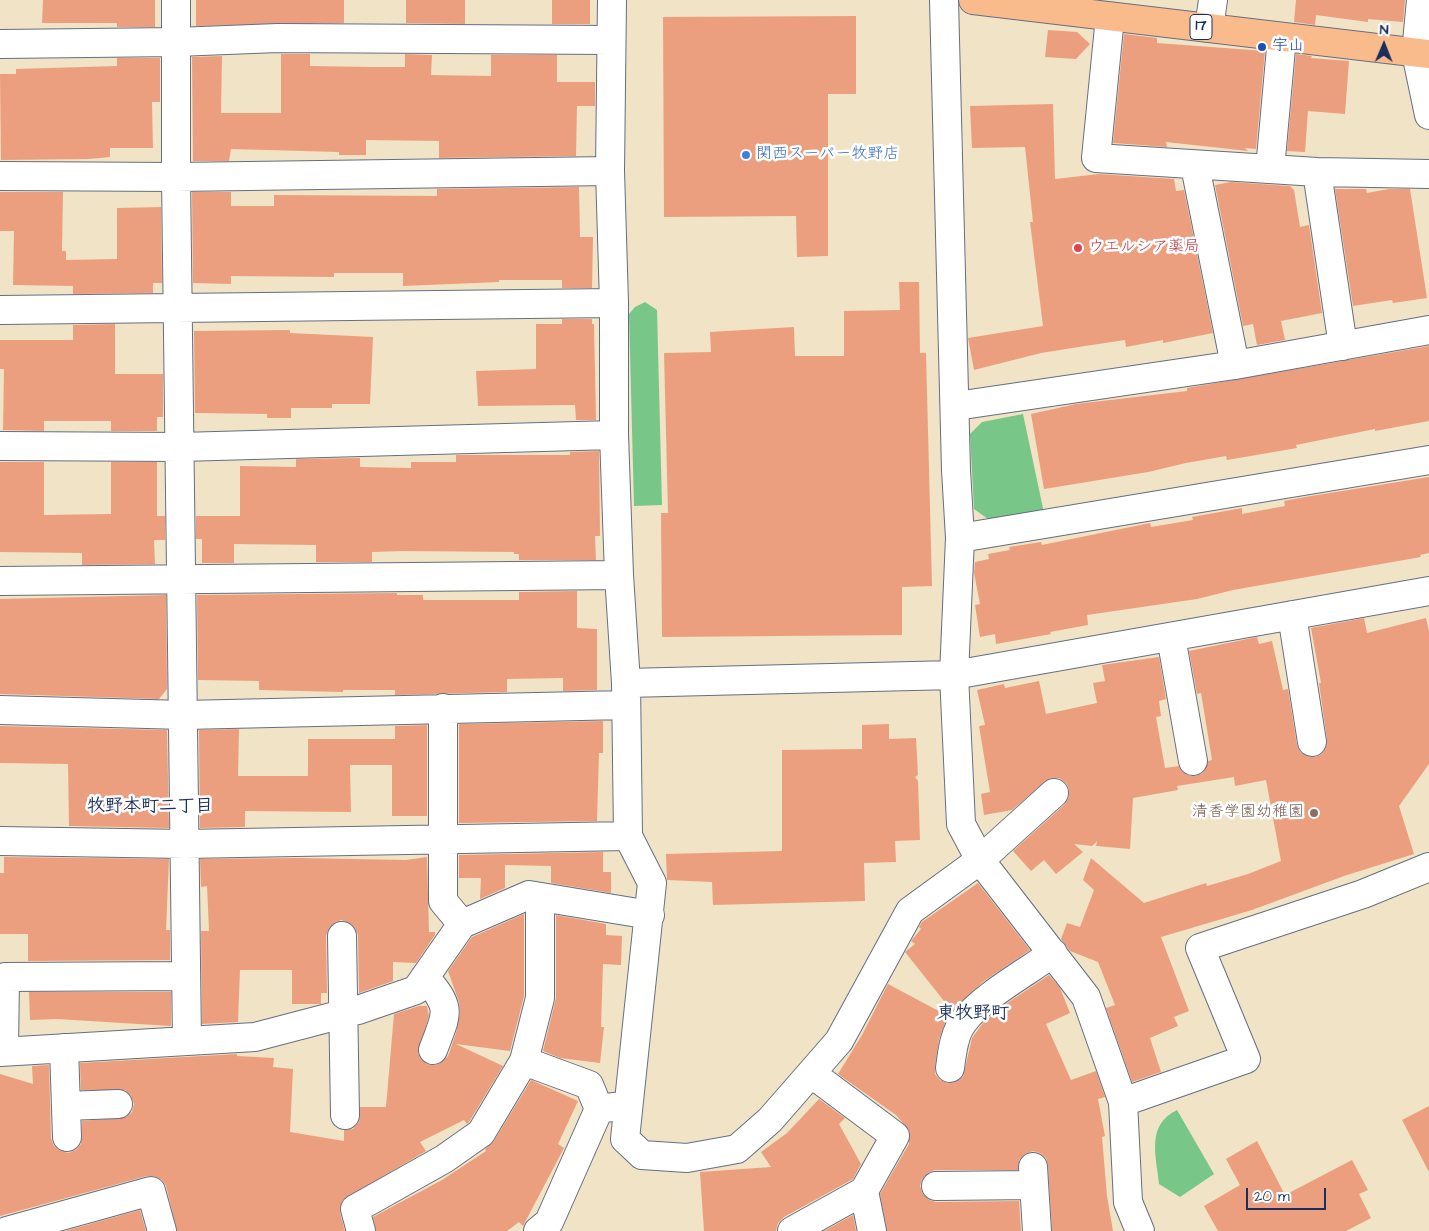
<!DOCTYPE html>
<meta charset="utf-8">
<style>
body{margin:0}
#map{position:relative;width:1429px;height:1231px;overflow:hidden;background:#f0e3c6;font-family:"Architects Daughter",sans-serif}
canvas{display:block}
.north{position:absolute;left:1359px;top:20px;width:50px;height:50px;-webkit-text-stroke:4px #fff;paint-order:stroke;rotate:1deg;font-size:14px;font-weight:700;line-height:20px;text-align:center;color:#1b2f5e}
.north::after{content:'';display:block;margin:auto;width:18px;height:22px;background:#1b2f5e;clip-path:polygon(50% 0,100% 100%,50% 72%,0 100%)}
.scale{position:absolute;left:1246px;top:1188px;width:80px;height:22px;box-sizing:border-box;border:2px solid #1b2f5e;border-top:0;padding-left:6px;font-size:15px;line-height:18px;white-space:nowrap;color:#1b2f5e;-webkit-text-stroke:4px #fff;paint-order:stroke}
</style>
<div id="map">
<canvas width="1429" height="1231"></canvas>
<div class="north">N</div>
<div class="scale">20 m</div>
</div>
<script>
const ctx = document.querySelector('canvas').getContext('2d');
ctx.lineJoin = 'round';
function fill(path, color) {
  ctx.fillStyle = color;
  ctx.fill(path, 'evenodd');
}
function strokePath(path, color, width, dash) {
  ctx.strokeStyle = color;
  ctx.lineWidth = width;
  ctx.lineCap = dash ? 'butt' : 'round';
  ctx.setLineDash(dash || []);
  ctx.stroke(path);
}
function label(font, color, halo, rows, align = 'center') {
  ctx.font = font + ' "Architects Daughter","Klee One",sans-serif';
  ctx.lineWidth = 5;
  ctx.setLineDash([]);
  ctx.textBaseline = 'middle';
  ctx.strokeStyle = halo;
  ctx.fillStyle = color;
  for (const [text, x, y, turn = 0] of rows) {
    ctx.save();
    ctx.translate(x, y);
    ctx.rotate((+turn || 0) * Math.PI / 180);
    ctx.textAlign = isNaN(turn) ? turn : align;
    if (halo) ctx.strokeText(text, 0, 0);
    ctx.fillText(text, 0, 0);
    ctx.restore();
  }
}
fill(new Path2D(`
 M645 302 657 310 662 505 634 506 629 314 635 307Z
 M1023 414 1044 513 995 524 974 509 970 434 982 422Z
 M1177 1110 1214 1174 1180 1197 1159 1184C1156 1155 1146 1125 1177 1110Z`), '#78c788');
fill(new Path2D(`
 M43 0H155V27H117V23H42Z
 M196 0H344V23L196 26Z
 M406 0H465V24L406 23Z
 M552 0H590V24H552Z
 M1296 0H1405L1403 22 1368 19V22L1316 15 1315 25 1294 22Z
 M856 16V94H828V256L797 257 796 216 664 217 663 17Z
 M1048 30 1077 32 1090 44 1076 59 1045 57Z
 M1124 34 1157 38V43L1265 51 1256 149 1245 148 1248 151 1166 142 1167 147 1113 143Z
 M281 54H310V66L371 67H405V54L432 55 431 75 491 76V55H557V82H595V106H577L576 156 439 158V141L366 140V155H339V152L231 149 229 161H193L192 57 222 56 221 113H281Z
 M1296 54 1312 56 1311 58 1349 61 1345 114 1308 111 1305 152 1287 151Z
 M117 58H160V102H152L153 148H110V157L89 159 1 160 0 74H16V69L117 66Z
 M1053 104 1055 179 1099 174 1174 179 1176 191 1184 190 1213 333 1163 343V340L1126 347 1125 340 1085 346 1041 353 974 370 968 338 1043 326 1030 222H1033L1025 147 972 148 970 106Z
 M1231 182 1290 186 1294 190 1300 227 1309 225 1322 313 1281 321 1285 340 1257 345 1253 324 1243 326 1215 185Z
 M579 187 580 237H593L592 288H562V280H499V282L403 286V273H334V277L231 276V284L193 283 192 192H231V206H274V195L437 196V189Z
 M1335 189H1366L1367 193 1389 189H1410L1427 298 1393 303 1392 300 1353 306Z
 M0 192H63L62 251H66V260L117 259V208L161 207 162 283H153V293L73 294V286L13 285 14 231H0Z
 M899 282H919L920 353H926L932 586 902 587V635L662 637 661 513H668L664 353 711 352 710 332 794 327 795 356H844V311L900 310Z
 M562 319H592V324H594L596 420H576L575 405 478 406 476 371 536 369V324H562Z
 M115 324V374H163V417H157V431H111V421H44V431L3 430 4 369H0V340H73V325Z
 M290 330V333L373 337 370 404H332V408H291V418H267V414L195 413 194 331Z
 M1429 346V421L1375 431V429L1296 445 1297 448 1227 460 1226 456 1186 463 1148 472 1044 489 1031 414 1076 404 1187 391V388Z
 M599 451 600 536H595L596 560H519V554H514V552L403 551 372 552V562H316V545L234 544V563H202V539H196V516H240V466L296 467V459L360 458V467L411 468V462H456V455H570V452Z
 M0 462H44V515L111 514V462H157V516H165V540H154L155 564 82 565V553L0 552Z
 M1429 477V553L1420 555 1421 557 1233 590 1197 599 1087 615 1088 625 1050 632 1051 634 996 644 995 634 980 637 975 605 980 604 974 573 975 562 989 559 988 554 1010 550 1009 547 1041 542 1042 545 1150 523 1151 527 1193 520 1192 517 1242 508V514L1285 506 1284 501 1305 497Z
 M577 591V628L597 629V690L563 691V678L507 679V692L395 695V690H343V692L259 690V681L198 680 197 595 397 593V595H423V600H519V592Z
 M166 595 167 689 159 699 0 694V599Z
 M1364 618 1367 633 1426 618 1429 631V764L1399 806 1414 854 1344 876 1252 910 1161 937 1189 1011 1174 1017 1178 1026 1150 1038 1161 1072 1132 1082 1106 1008 1115 1005 1098 962 1070 951 1061 939 1067 923 1080 927 1094 890 1083 880 1091 858 1144 903 1206 883 1207 886 1248 874 1281 861 1266 780 1235 786 1234 777 1177 786 1178 790 1133 798 1130 849 1096 846 1097 841 1092 846 1074 844 1083 852 1056 874 1044 860 1031 871 1013 851 1064 805 1069 797V789L1066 783 1059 778H1050L1012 810 984 815 981 794 990 792 979 726 985 725 977 690 1004 684 1005 688 1039 681 1046 714 1097 703 1093 683 1105 681 1102 665 1159 657 1166 699 1159 701 1161 716 1156 717 1165 768 1179 766 1187 775 1196 776 1203 773 1208 761 1212 760 1201 693 1197 694 1189 651 1257 637 1259 644 1272 641 1283 690 1288 689 1297 745 1300 752 1306 756 1315 757 1322 754 1326 748 1327 740 1319 683H1321L1311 628Z
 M603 721V753H599L597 821 459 823V724Z
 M889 724V739L916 738 918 775 915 777 918 781 920 840 895 841 896 862 864 863 865 901 713 905 712 882 667 880 666 854 782 851V750L862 749V725Z
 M427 725V816H392V765H350L351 812 245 811V827L200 828 199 730 239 729 238 776H308V739H395V726Z
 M0 726 167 730 169 828 69 826 68 764 0 763Z
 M603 852V872H611V893L551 883V866L505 865V888L480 899 481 878H459V855Z
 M4 857 169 859 166 930H170V960L28 961V934H0V873H4Z
 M427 857 429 932H435V935L416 963 393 962V981L359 993 358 935 355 928 350 923 341 920 334 923 329 928 326 936 327 993H321V1004H292V970H240L238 1022 202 1024 201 931H209L207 886 201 887 200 859 299 858 406 860Z
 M978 883 1030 950 984 981 952 1011 905 952 915 944 911 941 921 929 919 927 922 922Z
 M524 914V996L510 1051 456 1044 503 1066 469 1122 467 1124 464 1120 420 1142 426 1151 343 1200 340 1213 345 1231H177L166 1186 162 1180 154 1176H147L0 1216V1074L33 1084 32 1066 49 1065 51 1138 54 1146 59 1150 68 1153 76 1150 81 1144 82 1121 126 1117 132 1112 134 1104 131 1096 125 1090H81L80 1063 237 1054V1056L274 1058 273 1067 293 1069 290 1132 344 1141V1130L353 1129 359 1122 360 1107H386L394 1014 419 1006H427L429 1016 418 1053 421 1059 427 1064 435 1065 442 1062 448 1056 456 1033 460 1013 459 1002 448 971 472 937Z
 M556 915 606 924V935L622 936 621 965 603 964 601 1027H604L600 1063 560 1058 543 1051 556 998Z
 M1049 975 1060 988 1070 1013 1046 1024 1071 1080 1096 1071 1105 1097 1098 1099 1105 1136 1102 1137 1107 1196 1113 1231H1052L1048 1166 1046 1158 1040 1153 1033 1151 1025 1154 1019 1160 1018 1170H935L928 1173 922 1179 920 1186 923 1194 929 1200 936 1202 1019 1201 1021 1231H887L880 1194 909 1144V1130L896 1115 838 1074 862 1035 888 984 948 1016 939 1039 935 1066V1074L940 1080 948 1083 956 1082 963 1077 972 1038 983 1023 1003 1006Z
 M29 992H171V1026L57 1019 30 1020Z
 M531 1080 578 1101 558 1144 564 1148 523 1226 519 1222 507 1231H376L373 1217 442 1180 486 1151 485 1149 494 1141Z
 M819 1099 845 1118 839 1124 861 1164 853 1179 784 1217 778 1223 776 1231H704L700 1172 771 1167 761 1152 787 1133Z
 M1429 1106V1172L1402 1120Z
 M1257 1141 1285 1195 1352 1160 1368 1190 1359 1194 1371 1218 1346 1231H1218L1204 1206 1240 1185 1226 1159Z
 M140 1210 146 1231H65Z
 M853 1215 856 1231H824Z`), '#ec9f7e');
const minor = new Path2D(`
 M176 0V177L187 1041
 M612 0 610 171 614 303V435L619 575 626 683 628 836 652 883 625 1139 642 1155 687 1158 737 1149 770 1120 839 1041 910 911 980 860 1054 793
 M944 0 956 470 960 538 954 675 961 824 980 860 1086 997 1123 1102
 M1421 0 1416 53 1429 115
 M1110 17 1096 158 1317 172 1429 174
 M1209 28 1213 0
 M0 44 176 42 278 38 611 40
 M1195 166 1235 365
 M1270 169 1282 37
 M1317 172 1343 346
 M0 176 176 177 610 171
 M0 310 614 303
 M956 406 1235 365 1429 330
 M0 446 180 447 614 435
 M960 538 1429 460
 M0 581 619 575
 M1292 615 1312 742
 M1171 637 1193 761
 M626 683 954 675 1429 591
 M443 708V901L462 924
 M0 710 184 715 625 705
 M0 841 185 844 628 836
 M342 936 345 1115
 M425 977C453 1010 447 1012 433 1050
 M64 1048 67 1137
 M4 1051 5 977 186 976
 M0 1052 255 1037 358 1010 416 990 462 924 529 895 650 915
 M524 1061 589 1085 599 1109
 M950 1068C952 1053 954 1033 964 1021 983 996 1027 972 1053 953
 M66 1106 118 1104
 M1033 1167 1037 1231
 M936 1186 1034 1185
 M864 1191 872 1231
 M7 1231 151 1191 162 1231
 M361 1231 355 1209 444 1159 481 1133 524 1061 540 998V897
 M538 1231 549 1222 599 1109 627 1105
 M792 1231 864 1191 895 1136 812 1074
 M1140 1231 1128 1202 1123 1102 1246 1059 1200 948 1363 894 1429 867`);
const major = new Path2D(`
 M973 0 1429 54`);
strokePath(minor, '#666e82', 30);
strokePath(major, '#666e82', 30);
strokePath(minor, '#fff', 28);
strokePath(major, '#fabb8c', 28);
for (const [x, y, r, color] of [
 [1262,47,5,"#1a4fb4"],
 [746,155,5,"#3f7fe0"],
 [1078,248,5,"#e0444e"],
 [1314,813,5,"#8d6e63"]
]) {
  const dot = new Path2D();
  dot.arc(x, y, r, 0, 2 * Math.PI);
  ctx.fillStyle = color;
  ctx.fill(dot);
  strokePath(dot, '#fff', 2);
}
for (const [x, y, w] of [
 [1201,27,22]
]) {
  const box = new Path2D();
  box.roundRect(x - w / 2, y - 12.5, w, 25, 4);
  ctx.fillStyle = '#fff';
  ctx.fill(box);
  strokePath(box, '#1b2f5e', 1);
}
label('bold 15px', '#1b2f5e', null, [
 ["17",1201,27]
]);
label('16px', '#164399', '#fff', [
 ["宇山",1272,47]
], 'left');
label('16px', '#366cbe', '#fff', [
 ["関西スーパー牧野店",756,155]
], 'left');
label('16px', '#be3a42', '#fff', [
 ["ウエルシア薬局",1088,248]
], 'left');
label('16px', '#785e54', '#fff', [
 ["清香学園幼稚園",1304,813]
], 'right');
label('bold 18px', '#1b2f5e', '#fff', [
 ["牧野本町二丁目",150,807],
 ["東牧野町",973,1014]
]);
</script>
